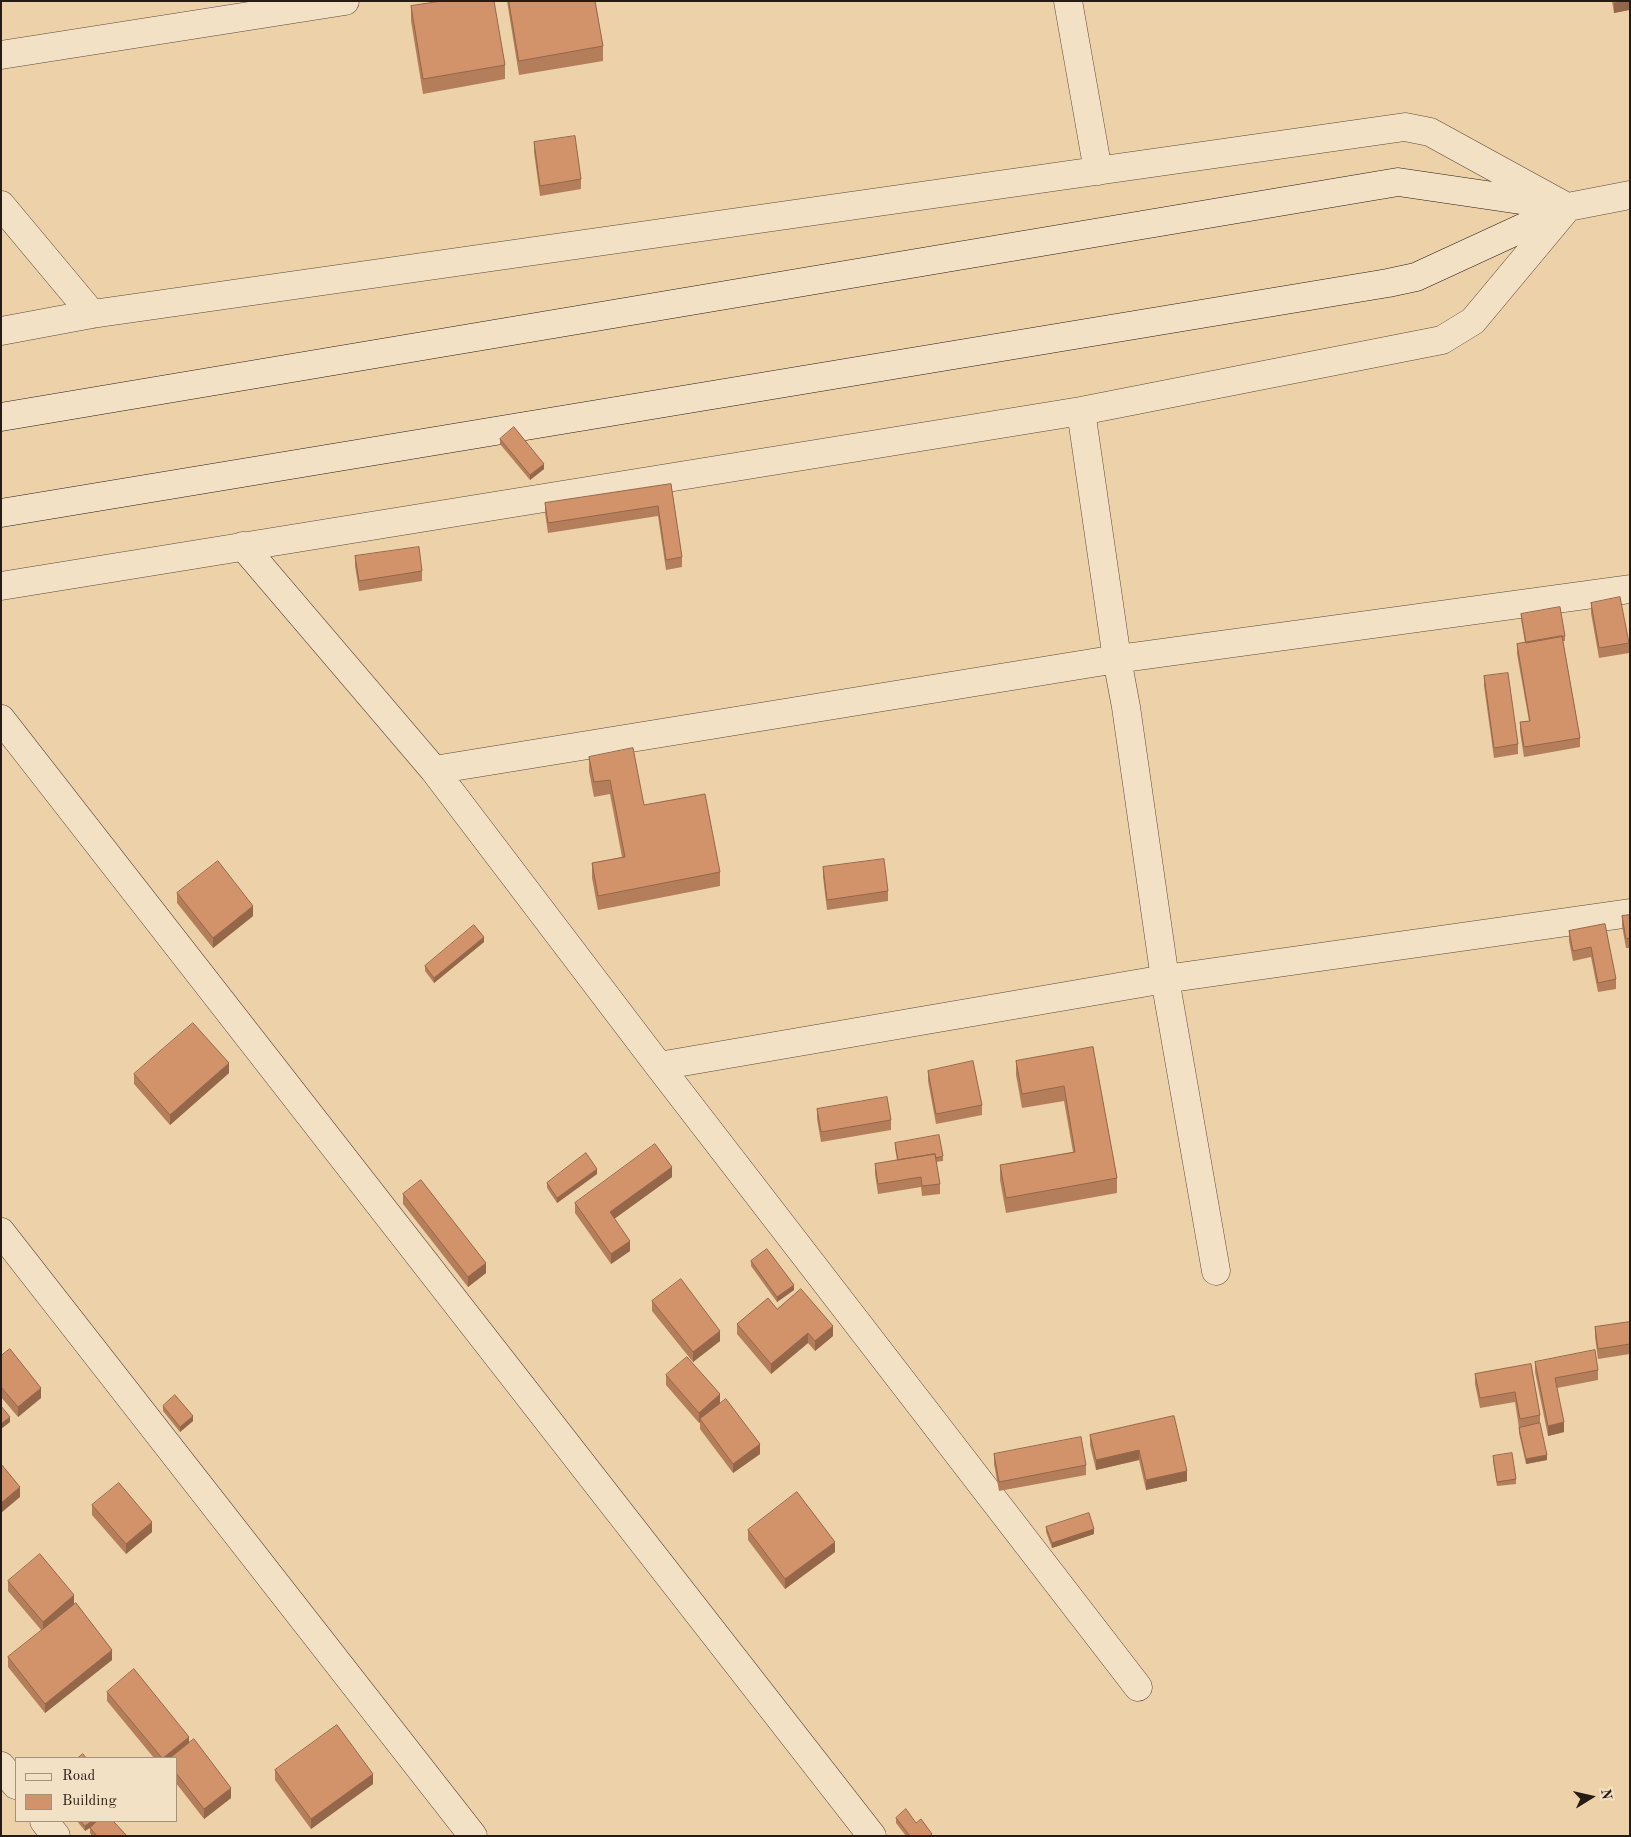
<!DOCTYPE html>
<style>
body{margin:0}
#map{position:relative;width:1631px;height:1837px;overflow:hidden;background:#edd1a8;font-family:"Old Standard TT",serif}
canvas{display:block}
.frame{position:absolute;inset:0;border:2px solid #281b13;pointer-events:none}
.legend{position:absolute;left:15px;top:1757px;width:162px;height:65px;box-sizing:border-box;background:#f3e1c6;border:1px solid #a2927e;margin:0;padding:6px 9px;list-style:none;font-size:15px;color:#281b13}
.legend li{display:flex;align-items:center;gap:10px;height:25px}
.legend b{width:25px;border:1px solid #a2927e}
.north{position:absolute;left:1566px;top:1772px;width:50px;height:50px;-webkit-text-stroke:4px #f3e1c6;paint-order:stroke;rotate:80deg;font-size:14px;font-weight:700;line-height:20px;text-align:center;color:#281b13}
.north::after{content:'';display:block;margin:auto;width:18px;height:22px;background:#281b13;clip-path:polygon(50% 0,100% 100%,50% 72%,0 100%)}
</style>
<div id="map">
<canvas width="1631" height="1837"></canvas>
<div class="frame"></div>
<ul class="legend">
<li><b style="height:6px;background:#f3e1c6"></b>Road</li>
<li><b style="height:14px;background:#d3936a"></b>Building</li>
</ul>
<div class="north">N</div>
</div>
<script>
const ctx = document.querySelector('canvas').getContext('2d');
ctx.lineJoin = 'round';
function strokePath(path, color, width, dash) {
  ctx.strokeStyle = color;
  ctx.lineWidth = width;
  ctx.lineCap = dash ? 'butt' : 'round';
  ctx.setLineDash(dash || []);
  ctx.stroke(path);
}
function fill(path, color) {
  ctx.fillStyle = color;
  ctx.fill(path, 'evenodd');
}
const street = new Path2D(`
 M1068 1 1098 171
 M1 55 345 1
 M1 205 92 314
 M1 331 92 314 1405 127 1430 132 1565 206
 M1081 411 1117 659 1126 707 1165 979 1216 1271
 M243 546 434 770 659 1066 1138 1687
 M1 586 1081 411 1442 340 1473 321 1568 207 1630 195
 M1 719 872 1836
 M434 770 1117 659 1630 589
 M659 1066 1165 979 1630 913
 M1 1232 473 1836
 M1 1766 16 1785
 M44 1821 56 1836`);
const secondary = new Path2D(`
 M1 417 1398 182 1568 207
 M1 513 1388 283 1416 277 1568 207`);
strokePath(street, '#594838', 29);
strokePath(secondary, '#281b13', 29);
strokePath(street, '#f3e1c6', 28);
strokePath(secondary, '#f3e1c6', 28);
fill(new Path2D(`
 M507 1H595L603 46V61L519 75Z
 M1612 1H1629V10L1614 13Z
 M411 6 505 65V79L423 94 411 21Z
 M534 142 581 179V189L540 196 534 152Z
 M500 439 544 469 530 480 500 444Z
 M671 484 682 557V567L666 570 658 516 548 533 545 513V503Z
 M355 556 422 571V581L359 591 355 566Z
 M1591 603 1629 643V653L1599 658 1591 613Z
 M1521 614 1565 636V641H1563L1580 738V747L1524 757 1520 732V722L1529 721 1517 654V644L1525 643 1521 619Z
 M1484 676 1518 744V754L1494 758 1484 686Z
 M589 757 720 872V886L598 910 592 878V863L622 857 610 794 594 797 589 771Z
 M823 867 888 891V901L827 910 823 877Z
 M177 893 253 916 213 948 177 903Z
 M1630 915V948H1626L1622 926V916Z
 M1605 924 1616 979V989L1598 992 1591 957 1573 961 1569 941V931Z
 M484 942 434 983 425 971V966Z
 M1093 1047 1117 1178V1193L1006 1213 1000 1180V1165L1073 1152 1064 1101 1022 1108 1016 1075V1061Z
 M928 1071 982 1105V1115L936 1124 928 1081Z
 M229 1073 170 1125 134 1084V1074Z
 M817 1109 891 1120V1130L821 1142 817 1119Z
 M895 1143 943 1156V1161L936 1162 940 1184V1194L922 1196 921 1187 878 1194 875 1174V1164L897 1160 895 1148Z
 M597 1174 557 1203 547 1188V1183Z
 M672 1177 614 1219 630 1251 611 1264 575 1213V1203Z
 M403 1194 486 1273 468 1287 403 1204Z
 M751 1261 794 1290 777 1302 751 1266Z
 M652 1301 720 1341 693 1362 652 1311Z
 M777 1309 833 1336 815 1351 808 1343 771 1374 737 1334V1324Z
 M1630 1322V1354L1598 1359 1595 1337V1327Z
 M1 1356 41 1398 18 1417 1 1397Z
 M1535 1362 1598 1370V1380L1557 1388 1564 1432 1548 1436 1535 1372Z
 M1531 1364 1540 1415V1425L1547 1460 1526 1464 1519 1433V1428L1515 1402 1480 1408 1475 1384V1374Z
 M666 1375 720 1404 760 1454 733 1473 700 1429V1422L699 1423 666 1385Z
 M163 1406 193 1421 180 1432 163 1411Z
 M1174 1416 1187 1481 1146 1490 1139 1460 1096 1470 1090 1445V1435Z
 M994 1454 1086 1465V1475L999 1491 994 1464Z
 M1493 1456 1516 1479V1484L1497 1486 1493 1461Z
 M92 1505 152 1532 126 1554 92 1515Z
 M1046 1527 1094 1534 1052 1548 1046 1532Z
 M748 1530 835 1552 785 1589 748 1540Z
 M8 1581 74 1604 112 1660 45 1713 8 1667V1657L42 1631 8 1591Z
 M107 1692 189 1743 231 1798 204 1819 176 1783V1758H154L107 1701Z
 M275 1770 373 1784 311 1829 275 1780Z
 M896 1818 932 1836H906L896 1823Z
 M77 1821H113L127 1836H92L90 1833V1828L85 1831Z`), '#b57e5b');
fill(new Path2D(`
 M1622 1H1629V10L1614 13V3Z
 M544 464V469L530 480V475Z
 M253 906V916L213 948V938Z
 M484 937V942L434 983V978Z
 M229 1063V1073L170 1125V1115Z
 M672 1167V1177L610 1222V1212Z
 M597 1169V1174L557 1203V1198Z
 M630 1241V1251L611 1264V1254Z
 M486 1263V1273L468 1287V1277Z
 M794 1285V1290L777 1302V1297Z
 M833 1326V1336L815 1351V1341Z
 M720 1331V1341L693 1362V1352Z
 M808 1333V1343L771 1374V1364Z
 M41 1388V1398L18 1417V1407Z
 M720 1394V1404L700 1419V1422L699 1423V1413Z
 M193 1416V1421L180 1432V1427Z
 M10 1417V1422L1 1429V1424Z
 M1564 1422V1432L1548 1436V1426Z
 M760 1444V1454L733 1473V1464Z
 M1139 1450V1460L1096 1470V1460Z
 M1547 1455V1460L1526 1464V1459Z
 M1187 1471V1481L1146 1490V1480Z
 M20 1487V1497L1 1513V1503Z
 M152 1522V1532L126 1554V1544Z
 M1094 1529V1534L1052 1548V1543Z
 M835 1542V1552L785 1589V1579Z
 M74 1595V1605L43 1632V1622Z
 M112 1650V1660L45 1713V1704Z
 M189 1737V1747L176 1758H163Z
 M373 1774V1784L311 1829V1819Z
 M231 1788V1798L204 1819V1809Z
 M92 1821H99L85 1831V1826Z`), '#94674a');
const building = new Path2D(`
 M442 1H494L505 65 423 79 411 6Z
 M509 1H595L603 46 519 61Z
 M575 136 581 179 540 186 534 142Z
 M514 427 544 464 530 475 500 439Z
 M671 484 682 557 666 560 658 506 548 523 545 503Z
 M419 547 422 571 359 581 355 556Z
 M1620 597 1629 643 1599 648 1591 603Z
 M1560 607 1565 636 1526 643 1521 614Z
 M1562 636 1580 738 1524 747 1520 722 1530 721 1517 644Z
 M1508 673 1518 744 1494 748 1484 676Z
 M633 748 644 805 705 794 720 872 598 896 592 863 625 857 610 780 594 782 589 757Z
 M884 859 888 891 827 900 823 867Z
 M218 861 253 906 213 938 177 893Z
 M1630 915V938L1626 939 1622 916Z
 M1605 924 1616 979 1598 983 1591 947 1573 951 1569 931Z
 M474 925 484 937 434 978 425 966Z
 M193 1023 229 1063 170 1115 134 1074Z
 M1093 1047 1117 1178 1006 1198 1000 1165 1075 1152 1064 1086 1022 1094 1016 1061Z
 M973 1061 982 1105 936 1114 928 1071Z
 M887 1097 891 1120 821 1132 817 1109Z
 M939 1135 943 1156 936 1158 935 1154 898 1160 895 1143Z
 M655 1144 672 1167 610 1212 630 1241 611 1254 575 1203Z
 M586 1153 597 1169 557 1198 547 1183Z
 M935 1154 940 1184 922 1186 921 1177 878 1184 875 1164Z
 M421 1180 486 1263 468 1277 403 1194Z
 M767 1249 794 1285 777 1297 751 1261Z
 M681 1279 720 1331 693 1352 652 1301Z
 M801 1289 833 1326 815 1341 808 1333 771 1364 737 1324 768 1298 777 1309Z
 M1630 1322V1344L1598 1349 1595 1327Z
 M10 1349 41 1388 18 1407 1 1387V1356Z
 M1595 1350 1598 1370 1555 1378 1564 1422 1548 1426 1535 1362Z
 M687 1357 720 1394 699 1413 666 1375Z
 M1531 1364 1540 1415 1520 1419 1515 1392 1480 1398 1475 1374Z
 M175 1395 193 1416 180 1427 163 1406Z
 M726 1399 760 1444 733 1464 700 1419Z
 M1 1406 10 1417 1 1424Z
 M1174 1416 1187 1471 1146 1480 1139 1450 1096 1460 1090 1435Z
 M1540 1423 1547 1455 1526 1459 1519 1428Z
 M1081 1437 1086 1465 999 1482 994 1454Z
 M1512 1453 1516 1479 1497 1482 1493 1456Z
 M1 1464 20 1487 1 1503Z
 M119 1483 152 1522 126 1544 92 1505Z
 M797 1492 835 1542 785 1579 748 1530Z
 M1089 1513 1094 1529 1052 1543 1046 1527Z
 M40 1554 74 1595 43 1622 8 1581Z
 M76 1603 112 1650 45 1704 8 1657Z
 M134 1669 189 1737 163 1758H162L107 1692Z
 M337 1725 373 1774 311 1819 275 1770Z
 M194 1739 231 1788 204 1809 176 1773V1758H170Z
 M83 1754 86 1758H78Z
 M906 1809 916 1823 921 1819 932 1834 930 1836H910L896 1818Z
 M81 1821H92L85 1826Z
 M97 1821H113L127 1836H97L90 1828Z`);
fill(building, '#d3936a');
strokePath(building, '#94674a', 1);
</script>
